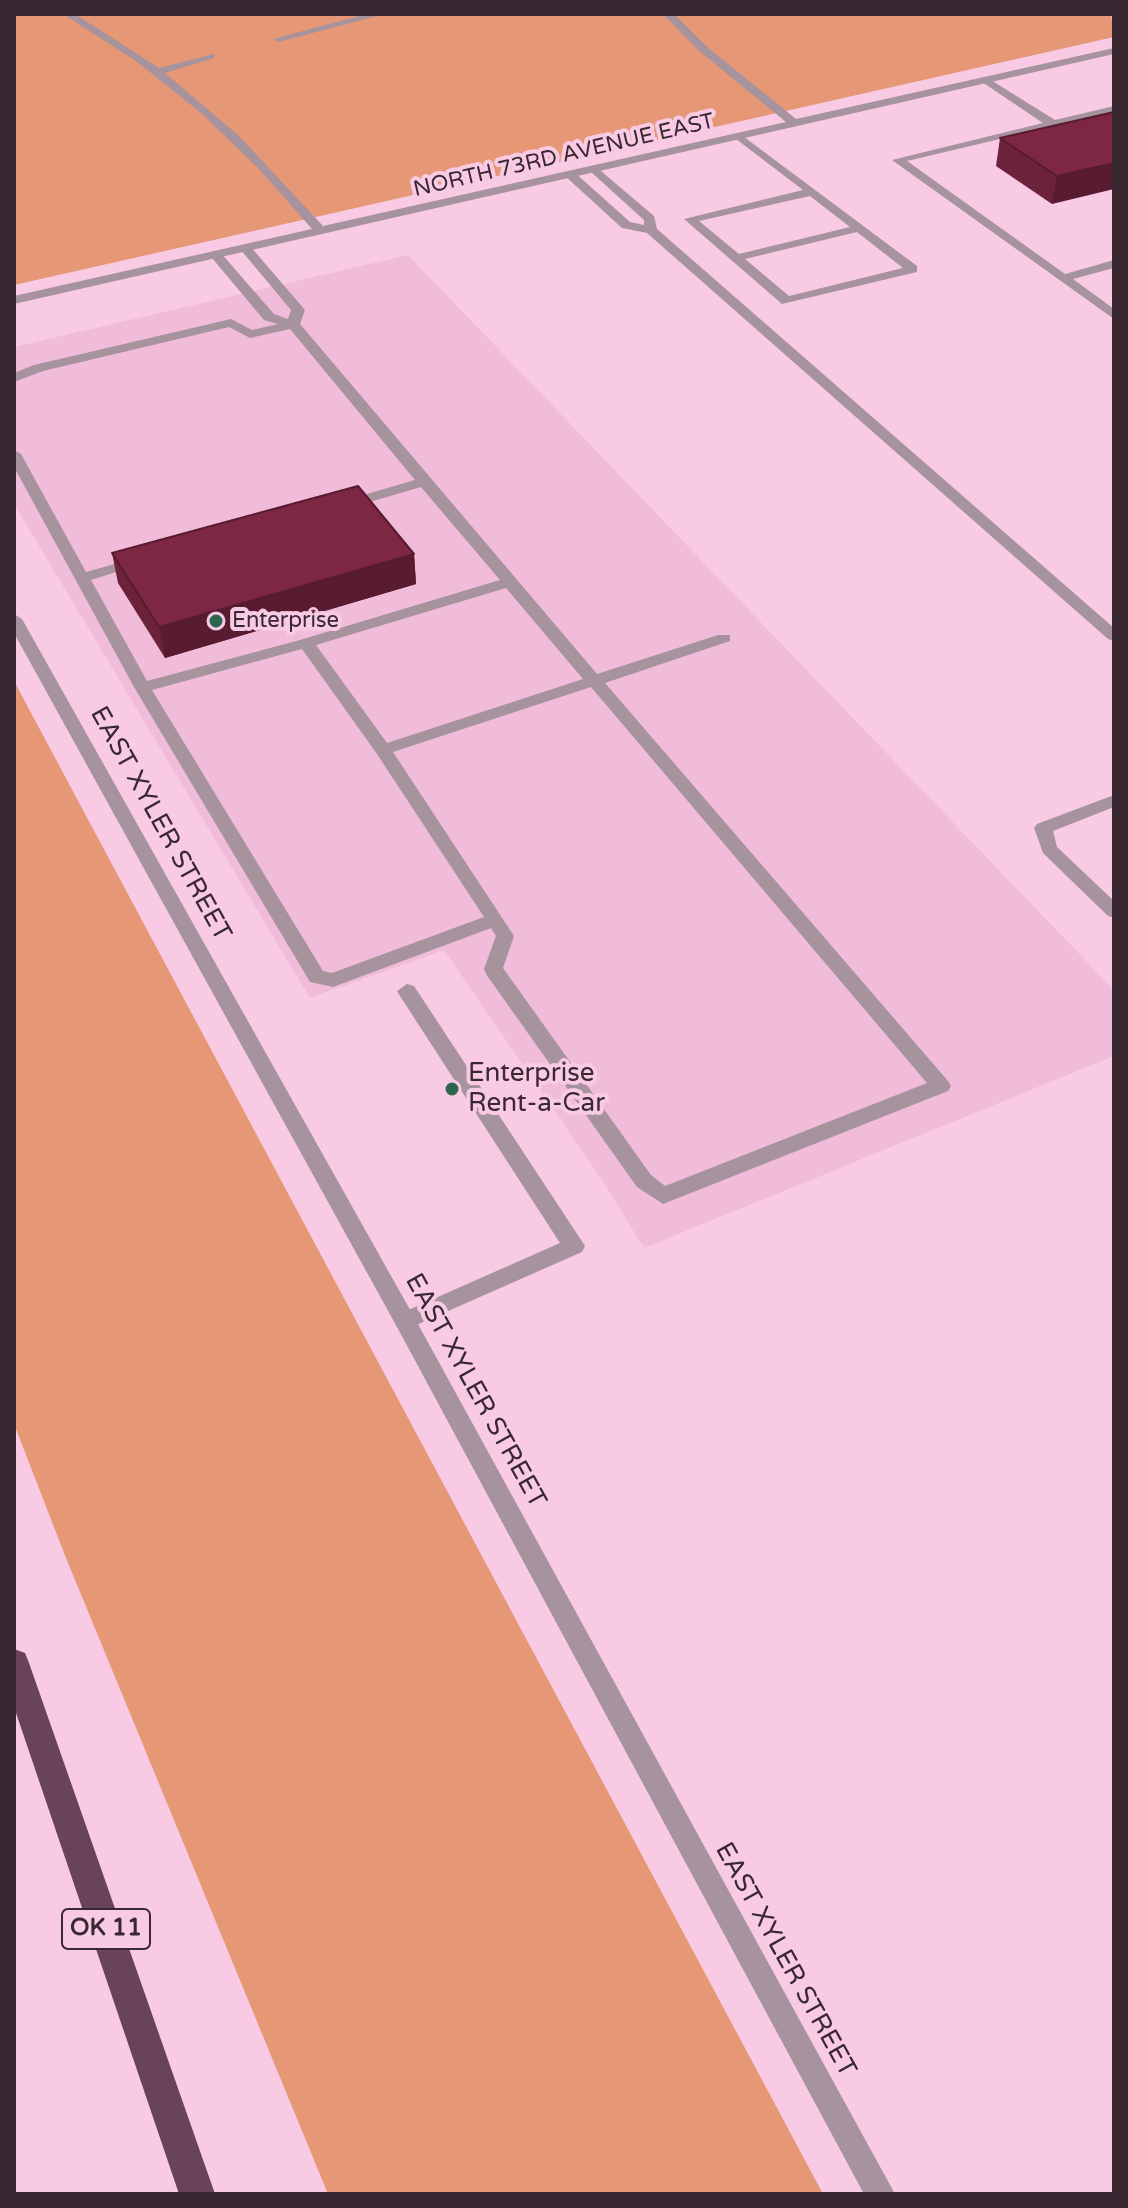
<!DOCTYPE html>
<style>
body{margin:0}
#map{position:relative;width:1128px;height:2208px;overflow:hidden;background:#f8cae4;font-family:"Varela Round",sans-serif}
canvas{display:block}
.frame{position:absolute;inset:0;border:16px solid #392731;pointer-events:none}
</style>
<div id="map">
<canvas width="1128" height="2208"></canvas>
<div class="frame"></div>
</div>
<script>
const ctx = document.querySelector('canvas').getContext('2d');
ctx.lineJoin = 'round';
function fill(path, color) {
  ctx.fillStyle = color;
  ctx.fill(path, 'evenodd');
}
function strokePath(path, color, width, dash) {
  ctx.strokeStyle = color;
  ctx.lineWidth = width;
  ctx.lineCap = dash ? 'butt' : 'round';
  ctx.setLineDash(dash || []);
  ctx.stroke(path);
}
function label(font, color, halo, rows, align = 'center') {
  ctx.font = font + ' "Varela Round",sans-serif';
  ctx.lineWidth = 8;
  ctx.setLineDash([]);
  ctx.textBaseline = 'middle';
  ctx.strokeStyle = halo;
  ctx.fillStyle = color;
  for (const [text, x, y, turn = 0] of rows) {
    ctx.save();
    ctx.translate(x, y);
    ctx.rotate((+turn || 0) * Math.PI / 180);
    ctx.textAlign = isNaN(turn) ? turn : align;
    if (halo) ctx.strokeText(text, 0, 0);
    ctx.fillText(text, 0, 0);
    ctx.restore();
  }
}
fill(new Path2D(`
 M408 255 1114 990V1056L644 1248 602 1180 444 950 310 998 14 504V347Z`), '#f1bcda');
fill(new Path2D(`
 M14 14H1111L1114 37 14 285Z
 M14 681 823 2194H328L66 1558 14 1424Z`), '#e69775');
fill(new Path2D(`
 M986 77 1055 120 1114 106V112L907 161 1065 274 1114 260V268L1073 279 1114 309V319L892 160 1043 123 982 82V78Z
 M740 134 917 266V272L782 304 684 219 803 190 736 139 734 137ZM810 196 850 227 739 254 699 221ZM857 232 903 268 789 296 745 259Z
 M595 166 654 216 657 229 1114 628V641L1108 639 647 233 622 228 564 175 574 172 630 222 644 225V220L591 172V168Z
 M246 245 250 246 305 310 300 324 597 674 718 635H730V641L605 683 948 1081 951 1086 948 1091 663 1204 637 1187 486 974 484 969 496 936 491 928 333 987 310 982 134 687 14 467V450L21 454 86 572 140 557 148 562 91 580 147 681 300 640 500 580 421 487 349 508H339V502L415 480 290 329 250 338 229 327 43 371 14 382V373L34 365 231 319 252 330 278 324 264 320 212 258 210 255 216 251 220 252 274 314 288 319 291 310 240 249ZM506 588 583 679 387 743 316 645ZM302 649 377 754 484 917 332 973 323 971 152 690ZM591 687 927 1083 665 1186 651 1175 503 968 514 936 393 752Z
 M1114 795V807L1053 831 1057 847 1114 901V918L1108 916 1043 853 1034 828 1037 824Z
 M407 984 414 986 585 1246 582 1252 405 1330 397 1327 394 1321 397 1315 560 1243 400 996 397 991Z`), '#a6939d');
fill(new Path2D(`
 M63 14H75L159 68 214 54V58L165 73 239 136 323 226 786 122 698 50 663 14H674L706 46 796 119 1114 48V54L14 304V296L312 229 260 170 201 113 136 61Z
 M367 14H385L278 42 273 39Z
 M14 614 22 619 413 1315 895 2194H864L397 1327 14 633Z`), '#a6939d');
fill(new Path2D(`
 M14 1649 25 1653 29 1663 215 2194H179L14 1707Z`), '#69435a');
fill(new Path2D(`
 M1114 112 1052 204 996 166 1000 138Z
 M112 553 414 554 416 584 165 658 118 583Z`), '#6c223a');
fill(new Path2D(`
 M1114 163V189L1052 204 1057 176Z
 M414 554 416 584 165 658 159 627Z`), '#581b30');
const building = new Path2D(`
 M1114 112V163L1057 176 1000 138Z
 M358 486 414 554 159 627 112 553Z`);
fill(building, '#7e2744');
strokePath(building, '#581b30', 2);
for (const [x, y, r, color] of [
 [216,621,8,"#2d664e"],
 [452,1089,8,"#2d664e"]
]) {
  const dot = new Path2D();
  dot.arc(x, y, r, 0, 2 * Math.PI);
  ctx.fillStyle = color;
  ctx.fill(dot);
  strokePath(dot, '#f8cae4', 3);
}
label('22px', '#392731', '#f8cae4', [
 ["NORTH 73RD AVENUE EAST",564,156,-13]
]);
label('22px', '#392731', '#f8cae4', [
 ["Enterprise",232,621]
], 'left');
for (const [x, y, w] of [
 [106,1929,88]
]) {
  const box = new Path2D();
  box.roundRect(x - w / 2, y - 20, w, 40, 6);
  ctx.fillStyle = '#f8cae4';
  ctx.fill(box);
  strokePath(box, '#392731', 2);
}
label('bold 24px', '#392731', null, [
 ["OK 11",106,1929]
]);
label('26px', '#392731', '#f8cae4', [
 ["EAST XYLER STREET",160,824,61],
 ["EAST XYLER STREET",475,1391,61],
 ["EAST XYLER STREET",785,1960,61]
]);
label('26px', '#392731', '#f8cae4', [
 ["Enterprise",468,1074],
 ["Rent-a-Car",468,1104]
], 'left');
</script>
